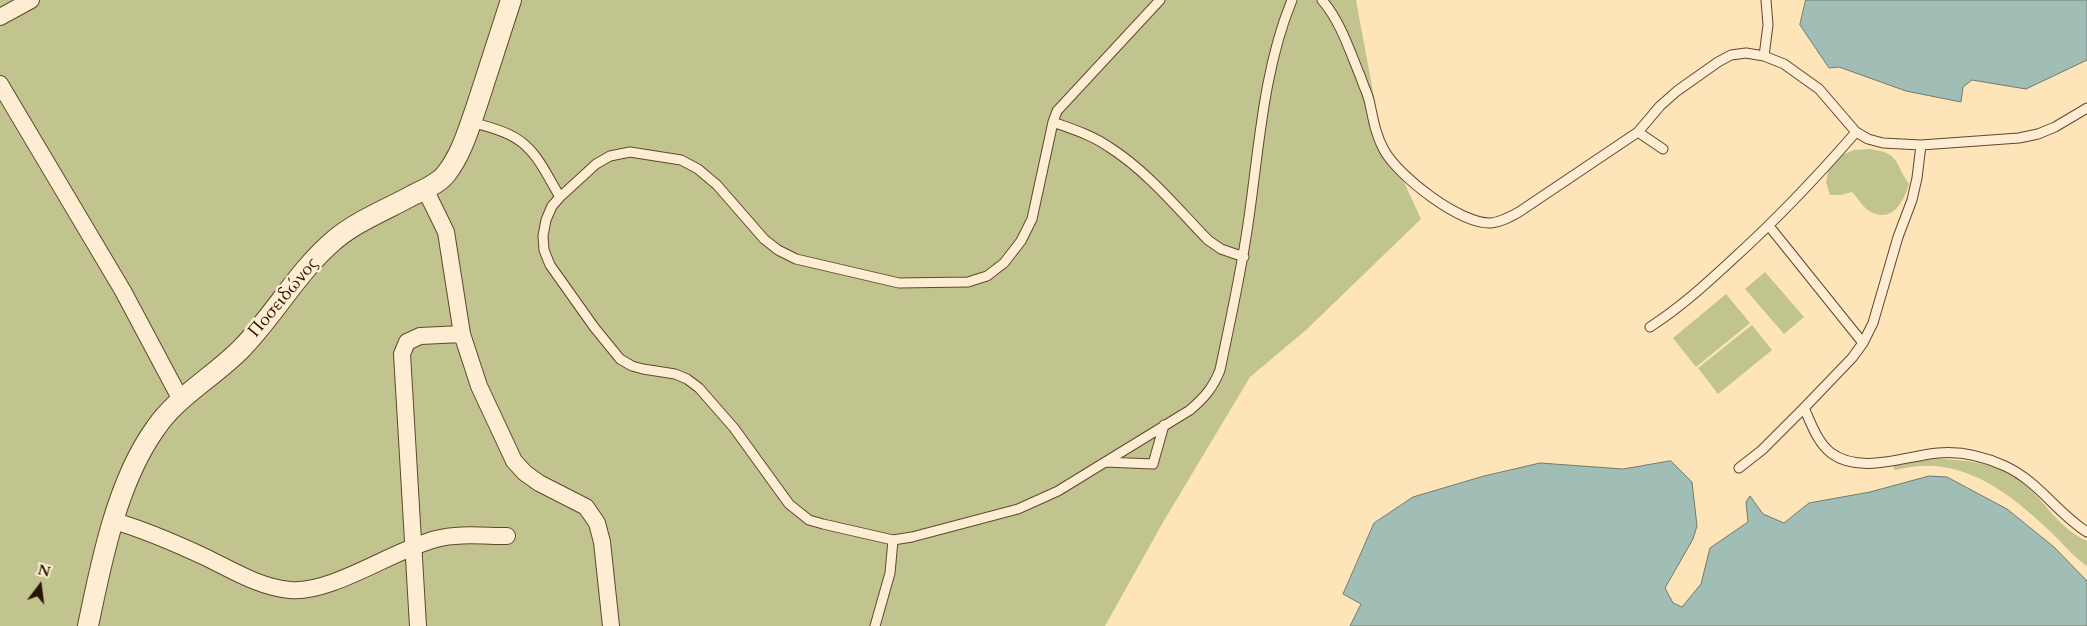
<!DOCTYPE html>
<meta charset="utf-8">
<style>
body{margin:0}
#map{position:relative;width:2087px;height:626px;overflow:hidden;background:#fde4b9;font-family:Cardo,serif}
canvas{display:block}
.north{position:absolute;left:15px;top:561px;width:50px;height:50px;-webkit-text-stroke:4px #feedd2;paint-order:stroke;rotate:15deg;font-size:14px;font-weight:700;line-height:20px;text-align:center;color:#2a1300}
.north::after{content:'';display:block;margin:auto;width:18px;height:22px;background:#2a1300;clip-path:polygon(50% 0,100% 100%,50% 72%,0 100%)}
</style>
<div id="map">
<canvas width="2087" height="626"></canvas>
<div class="north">N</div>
</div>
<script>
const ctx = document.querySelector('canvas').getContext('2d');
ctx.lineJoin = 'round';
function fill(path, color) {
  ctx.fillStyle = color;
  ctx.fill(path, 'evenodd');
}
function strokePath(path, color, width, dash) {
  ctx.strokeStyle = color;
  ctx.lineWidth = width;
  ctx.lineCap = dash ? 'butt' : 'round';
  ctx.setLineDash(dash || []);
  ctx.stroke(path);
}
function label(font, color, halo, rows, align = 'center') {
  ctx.font = font + ' Cardo,serif';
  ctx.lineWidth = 5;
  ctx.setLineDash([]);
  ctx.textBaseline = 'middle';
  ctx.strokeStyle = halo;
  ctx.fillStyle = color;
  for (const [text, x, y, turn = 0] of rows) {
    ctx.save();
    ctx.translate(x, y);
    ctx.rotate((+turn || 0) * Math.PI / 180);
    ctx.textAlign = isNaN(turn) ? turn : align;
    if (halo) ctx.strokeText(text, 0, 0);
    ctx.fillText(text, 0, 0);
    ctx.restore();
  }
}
fill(new Path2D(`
 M0 0H1356L1380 130 1421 219 1306 330 1250 377 1162 524 1105 626H0Z
 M1870 149C1901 154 1893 161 1909 184 1904 201 1893 223 1871 212 1864 209 1858 198 1852 192L1841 195H1830L1826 182 1829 168 1842 155 1854 150Z
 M1765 272 1804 317 1784 334 1745 289Z
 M1726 294 1750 323 1696 367 1673 338Z
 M1752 325 1772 350 1718 394 1698 368Z
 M1929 458C1962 460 1998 461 2024 484 2047 503 2058 528 2087 541V566C2074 557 2067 548 2056 537 2025 507 1988 474 1943 467 1926 464 1910 467 1894 470L1893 464Z`), '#c1c48e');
const water = new Path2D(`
 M1806 0H2087V60L2026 89 1972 80 1963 87 1961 102 1906 91 1839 67 1829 68 1800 25Z
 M1671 461 1692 482 1697 526 1693 539 1665 588 1673 603 1682 607 1701 584 1710 548 1748 522 1746 502 1750 496 1763 514 1784 523 1809 503 1870 492 1929 476 1947 477 2007 509 2054 547 2087 581V626H1350L1361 604 1343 594 1374 523 1413 497 1484 476 1540 463 1623 469Z`);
fill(water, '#a1beb6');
strokePath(water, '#717a6d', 1);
const service = new Path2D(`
 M1160 0 1057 111 1053 122 1032 219 1021 241 1004 263 987 276 968 282 899 283 796 259 778 250 764 239 717 185 698 169 681 160 630 152 610 156 596 164 560 197 552 206 546 220 543 236 544 250 550 265 594 327 620 359 632 366 643 369 675 374 687 379 699 388 734 428 789 504 809 520 823 524 893 540 912 537 1018 509 1058 491 1190 410C1204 398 1213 388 1220 370 1230 322 1241 273 1248 224 1259 150 1263 70 1292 0
 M1322 0C1341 22 1350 52 1361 78 1363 85 1367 92 1369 100 1373 117 1375 134 1384 150 1399 177 1460 224 1491 223 1501 222 1510 217 1519 212L1638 132 1660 106 1677 91 1718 62 1731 55 1746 53 1764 56 1784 64 1819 89 1856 132 1868 139 1883 143 1921 145 2019 138 2038 134 2055 127 2087 108
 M1764 56 1768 25 1766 0
 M471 122C489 127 511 132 525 145 540 158 549 179 560 197
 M1053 122C1072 129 1092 135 1109 147 1147 171 1177 208 1208 240L1221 249 1244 257
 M1638 132 1663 149
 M1769 226 1863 343
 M1650 327C1681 307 1706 284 1733 259 1777 219 1817 177 1856 132
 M1804 408C1811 423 1817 442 1831 453 1861 475 1905 456 1938 453 1960 451 1985 457 2005 466 2038 481 2057 513 2087 532
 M1105 462 1153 464 1164 425
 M1739 468 1762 450 1804 408 1852 358 1863 343 1873 323 1898 237 1912 200 1917 178 1921 145
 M875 626 890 573 893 540`);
const minor = new Path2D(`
 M0 17 31 0
 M0 84 123 291 181 400
 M425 189 446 232 462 334 479 386 514 461 525 473 539 483 586 507 597 523 602 542 611 626
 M114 521C145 530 175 543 205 557 232 570 259 587 290 590 331 594 393 550 436 539 458 533 484 536 507 536
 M418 626 402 354 407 342 420 336 462 334`);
const tertiary = new Path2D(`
 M88 626C101 563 117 482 155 429 177 396 215 376 242 348 274 315 297 273 331 243 354 222 386 210 413 195 424 190 439 183 446 174 462 154 470 125 478 102 489 68 500 34 511 0`);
strokePath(service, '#5f472e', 11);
strokePath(minor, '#5f472e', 18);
strokePath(tertiary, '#5f472e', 22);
strokePath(service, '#feedd2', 9);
strokePath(minor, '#feedd2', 16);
strokePath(tertiary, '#feedd2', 20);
label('18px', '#2a1300', '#feedd2', [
 ["Ποσειδώνος",284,298,-50]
]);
</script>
